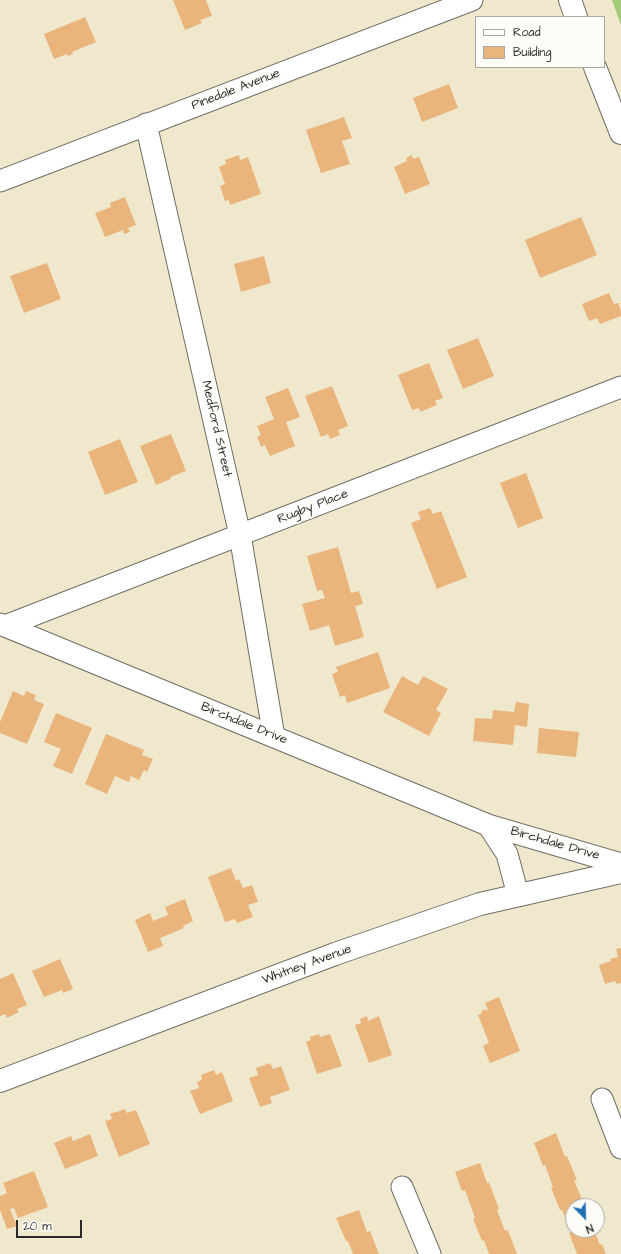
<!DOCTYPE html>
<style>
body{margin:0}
#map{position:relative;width:621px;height:1254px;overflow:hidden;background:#efe8cd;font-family:"Architects Daughter",sans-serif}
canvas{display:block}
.legend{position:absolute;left:475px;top:16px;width:130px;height:52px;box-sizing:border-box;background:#fdfcf7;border:1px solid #a9a8a5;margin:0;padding:5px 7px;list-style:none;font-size:12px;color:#2b2b2b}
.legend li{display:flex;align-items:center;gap:8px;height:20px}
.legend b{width:20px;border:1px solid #a9a8a5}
.north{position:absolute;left:565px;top:1198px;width:40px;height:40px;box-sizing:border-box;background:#fdfcf7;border:1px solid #a9a8a5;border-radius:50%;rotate:157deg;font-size:11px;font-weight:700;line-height:16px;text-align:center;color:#2b2b2b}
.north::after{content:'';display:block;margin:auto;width:14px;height:18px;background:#1f6fb2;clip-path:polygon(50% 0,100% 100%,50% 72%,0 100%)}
.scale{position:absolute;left:16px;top:1220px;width:66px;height:18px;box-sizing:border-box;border:2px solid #2b2b2b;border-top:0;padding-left:5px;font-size:12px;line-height:14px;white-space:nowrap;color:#2b2b2b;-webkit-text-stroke:3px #fdfcf7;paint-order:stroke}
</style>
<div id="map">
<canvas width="621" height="1254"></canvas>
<ul class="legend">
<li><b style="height:5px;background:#fff"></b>Road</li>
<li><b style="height:11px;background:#eab57d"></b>Building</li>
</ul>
<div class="north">N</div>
<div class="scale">20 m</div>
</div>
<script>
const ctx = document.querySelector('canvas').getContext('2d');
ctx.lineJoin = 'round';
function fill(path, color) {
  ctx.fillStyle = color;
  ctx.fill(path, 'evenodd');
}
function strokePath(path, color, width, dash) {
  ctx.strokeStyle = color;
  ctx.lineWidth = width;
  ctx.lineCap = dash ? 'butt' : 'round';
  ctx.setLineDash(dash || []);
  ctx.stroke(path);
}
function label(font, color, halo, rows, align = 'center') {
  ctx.font = font + ' "Architects Daughter",sans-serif';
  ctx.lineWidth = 4;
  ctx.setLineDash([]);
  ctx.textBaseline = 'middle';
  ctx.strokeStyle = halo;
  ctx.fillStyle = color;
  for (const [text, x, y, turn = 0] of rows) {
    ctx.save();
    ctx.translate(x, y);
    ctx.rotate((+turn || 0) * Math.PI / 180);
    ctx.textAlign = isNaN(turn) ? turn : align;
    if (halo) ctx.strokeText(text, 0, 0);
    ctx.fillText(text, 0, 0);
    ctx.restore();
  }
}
fill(new Path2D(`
 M612 0H621V25Z`), '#a2cb77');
fill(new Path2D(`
 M173 0H206L212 16 200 20 202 23 185 30Z
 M85 17 96 42 72 52 73 54 68 56 67 54 54 59 44 34Z
 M449 84 458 108 422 122 413 98Z
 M344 117 352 138 342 141 350 164 321 173 306 130Z
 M239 155 240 160 248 157 261 194 230 205 229 200 225 201 220 186 225 184 219 167 226 164 225 160Z
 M412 155 413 159 419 157 430 184 405 194 394 167 407 161 406 158Z
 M125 197 136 225 128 228 130 232 124 234 123 230 105 237 95 213 111 207 110 203Z
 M581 217 597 255 540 278 525 240Z
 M264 256 271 283 241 292 234 264Z
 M47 263 61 299 24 313 10 276Z
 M609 293 614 304 618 303 621 310V316L600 324 597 318 589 321 582 304Z
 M478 338 494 376 463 389 447 350Z
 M429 363 443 398 435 401 437 405 420 412 419 408 412 410 398 375Z
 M332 386 348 426 338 430 340 435 330 439 328 434 321 437 305 396Z
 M288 388 300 417 286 422 295 446 270 456 265 445 261 447 257 437 261 435 257 426 274 419 265 397Z
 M171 434 186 471 170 477 171 479 156 485 140 446Z
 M120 439 138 482 105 495 88 452Z
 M526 473 543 518 518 528 500 483Z
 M430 508 433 514 441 511 467 577 437 589 411 523 421 519 418 512Z
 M338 547 351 593 359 591 363 604 355 606 364 637 335 646 329 625 310 631 302 604 325 598 322 590 317 591 307 556Z
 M378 652 390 688 347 703 345 695 340 697 332 674 338 672 336 667Z
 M402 676 418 685 423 676 448 689 436 710 441 713 429 736 383 712Z
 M13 691 24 696 26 691 36 695 34 700 44 704 27 744 0 733V722Z
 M516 702 529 704 527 727 515 725 513 745 473 741 475 718 492 719 493 710 514 712Z
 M56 713 92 728 72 774 53 766 61 749 44 742Z
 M539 728 579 732 576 757 537 753Z
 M106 734 144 750 142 755 153 759 147 772 144 770 139 780 131 776 129 782 115 776 107 794 85 784Z
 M231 868 236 881 239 879 243 888 252 885 258 902 248 905 253 917 237 923 235 919 225 922 208 877Z
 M185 899 193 921 183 926 184 928 160 938 163 946 148 952 135 920 150 913 153 921 168 915 165 907Z
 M621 948V983L617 984 615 981 605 984 599 965 611 961 610 959 618 957 616 949Z
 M60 959 73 989 63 993 62 990 44 997 32 971Z
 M13 973 27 1005 17 1009 19 1012 7 1018 5 1014 0 1016V979Z
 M499 997 520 1051 490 1063 483 1046 489 1043 478 1015 482 1013 481 1011 486 1009 487 1011 488 1010 485 1003Z
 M367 1016 368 1021 379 1016 392 1055 369 1063 355 1025 361 1023 360 1019Z
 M319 1034 320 1037 330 1034 342 1066 317 1074 306 1042 311 1040 310 1037Z
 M270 1063 273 1069 281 1066 290 1090 270 1097 272 1103 260 1107 249 1078 258 1075 256 1068Z
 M214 1070 216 1075 222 1072 233 1101 200 1114 190 1091 199 1088 197 1082 202 1080 201 1075Z
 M125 1109 127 1113 136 1110 150 1144 119 1157 105 1121 112 1119 110 1114Z
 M556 1133 565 1157 567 1156 577 1180H574L583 1202 585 1201 587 1206H573V1230H594L600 1245 602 1244 606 1254H577L569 1233 571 1232 562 1210H560L551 1188 553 1187 545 1165 543 1166 534 1143Z
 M90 1134 98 1156 65 1169 54 1143 71 1136 73 1141Z
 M480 1163 487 1183 489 1182 499 1209 497 1210 505 1231 508 1230 517 1254H489L484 1240 482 1241 473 1219 475 1218 465 1190 462 1191 455 1172Z
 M34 1171 48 1207 18 1218 14 1208 10 1209 17 1226 7 1229 0 1210V1196L7 1193 3 1183Z
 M359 1210 367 1232 370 1231 379 1254H353L348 1241H346L336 1218Z`), '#eab57d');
const street = new Path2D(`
 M146 124 240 535 274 737
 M0 181 472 0
 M0 624 488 825
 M5 626 621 387
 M518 895 507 854 488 825 621 864
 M602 1099 621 1148
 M402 1187 430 1254`);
const secondary = new Path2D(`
 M570 0 576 17
 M595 67 621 133
 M0 1081 335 954 480 904 621 872`);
strokePath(street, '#706d64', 23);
strokePath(secondary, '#706d64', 24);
strokePath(street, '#fff', 21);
strokePath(secondary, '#fff', 22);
label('13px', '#2b2b2b', '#fdfcf7', [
 ["Pinedale Avenue",236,90,-21],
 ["Medford Street",216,429,77],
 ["Rugby Place",313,507,-21],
 ["Birchdale Drive",244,724,22],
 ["Birchdale Drive",555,844,16],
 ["Whitney Avenue",307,965,-20]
]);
</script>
